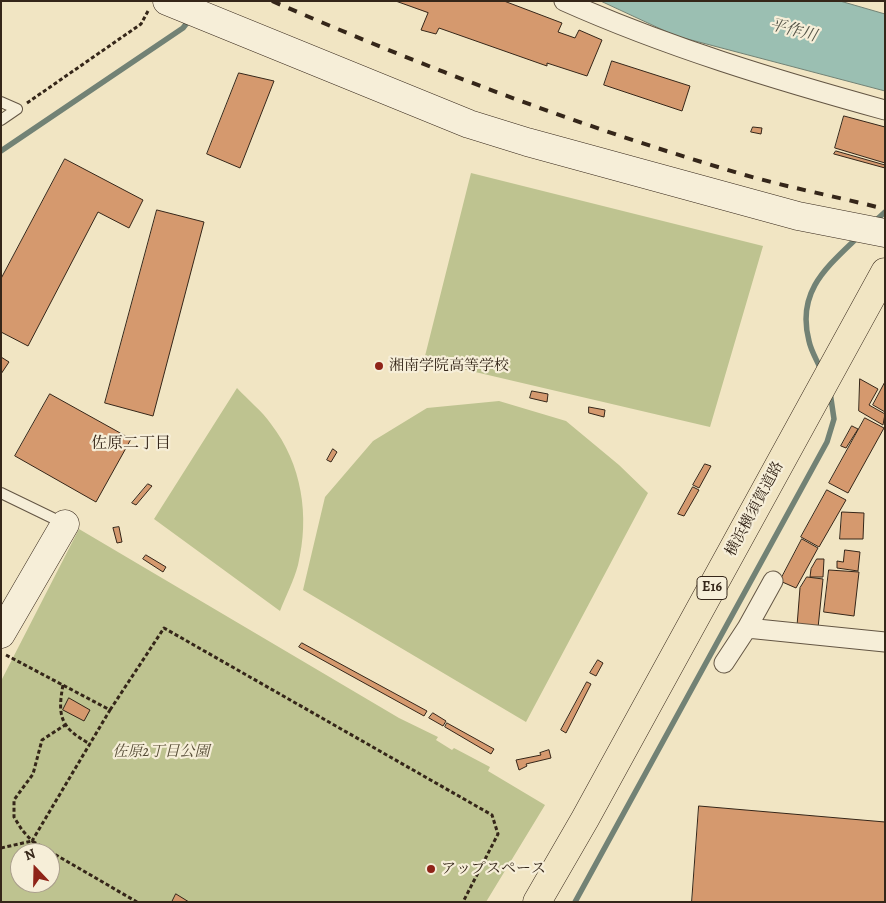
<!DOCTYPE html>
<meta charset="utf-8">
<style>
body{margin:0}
#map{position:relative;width:886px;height:903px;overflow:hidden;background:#f1e5c3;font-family:Alegreya,serif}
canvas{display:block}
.frame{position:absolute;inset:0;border:2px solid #352619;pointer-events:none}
.north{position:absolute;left:10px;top:843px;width:50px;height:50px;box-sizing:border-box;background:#f6eed8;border:1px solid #a99e8c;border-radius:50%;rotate:339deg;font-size:14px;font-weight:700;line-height:20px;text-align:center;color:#352619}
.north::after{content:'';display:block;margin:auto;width:18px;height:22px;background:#8f2418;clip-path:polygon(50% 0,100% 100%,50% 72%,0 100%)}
</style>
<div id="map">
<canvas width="886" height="903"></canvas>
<div class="frame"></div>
<div class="north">N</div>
</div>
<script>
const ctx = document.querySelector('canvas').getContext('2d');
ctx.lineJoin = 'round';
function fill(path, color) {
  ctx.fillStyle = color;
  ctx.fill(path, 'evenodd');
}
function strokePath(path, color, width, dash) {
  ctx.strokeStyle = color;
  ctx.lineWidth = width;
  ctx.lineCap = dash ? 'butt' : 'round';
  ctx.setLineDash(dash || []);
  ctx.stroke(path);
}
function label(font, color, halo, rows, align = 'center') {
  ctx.font = font + ' Alegreya,"Noto Serif JP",serif';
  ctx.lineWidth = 4.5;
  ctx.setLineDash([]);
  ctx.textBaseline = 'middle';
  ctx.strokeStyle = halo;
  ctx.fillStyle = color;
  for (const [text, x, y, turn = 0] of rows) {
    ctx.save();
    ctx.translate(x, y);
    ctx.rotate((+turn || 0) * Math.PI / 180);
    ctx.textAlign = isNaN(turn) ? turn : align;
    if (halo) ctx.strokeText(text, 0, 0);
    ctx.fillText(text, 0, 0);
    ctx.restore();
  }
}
fill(new Path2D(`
 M471 173 763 246 710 427 424 360Z
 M237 388C248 400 262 411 271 424 302 464 310 516 298 565 294 580 286 596 280 611L154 519Z
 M499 401 566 421 619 465 648 493 526 722 303 590 325 497 373 441 427 408Z
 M79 529 399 718 438 737 436 740 452 750 454 748 490 767 488 771 545 805 486 902H1V681ZM20 853H50V883H20Z`), '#bec390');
const water = new Path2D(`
 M601 1H840L885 14V91L676 36Z`);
fill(water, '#9bbfb2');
strokePath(water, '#728275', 1);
strokePath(new Path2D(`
 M1 151 183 28 190 19
 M873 223 885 212
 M821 370C817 360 811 351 809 341 796 291 827 267 859 236
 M575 902 827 442 834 419 830 392`), '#728275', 5.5);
const building = new Path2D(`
 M396 1H504L562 23 558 32 575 38 579 30 602 40 587 76 547 63V66L439 28 436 34 421 30 428 13Z
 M612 61 690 86 682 111 604 85Z
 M239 73 274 81 240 168 207 154Z
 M844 116 885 127V163L835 148Z
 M753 127 762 128 761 134 751 132Z
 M836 151 885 165V168L834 154Z
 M65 159 143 200 129 228 98 212 28 346 1 332V279Z
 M157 210 204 222 153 416 105 403Z
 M1 357 9 362 1 374Z
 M860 379 878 389 869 405 885 414 883 425 859 411Z
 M885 382V412L873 405Z
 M532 391 548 394 547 402 530 398Z
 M50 394 131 439 96 502 15 456Z
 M589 407 605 410 604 417 589 413Z
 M865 418 884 428 848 493 829 483Z
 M852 426 858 429 846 448 841 446Z
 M333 449 337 452 331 462 327 460Z
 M705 464 711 466 699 488 693 485Z
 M148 484 152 486 136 505 132 503Z
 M693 487 699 490 684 516 678 514Z
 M827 490 846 500 819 547 801 537Z
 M842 512 864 513 863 539H840Z
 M119 527 122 542 117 543 113 528Z
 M802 539 818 548 796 588 780 581Z
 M845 550 860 552 858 571 837 568V561L843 562Z
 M146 555 166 567 163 572 143 559Z
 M817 559H824L823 577H810L811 569Z
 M829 570 859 572 854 616 824 612Z
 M807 577 823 579 818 628 797 626 800 588Z
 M302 643 427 711 424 716 299 647Z
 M598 660 603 663 596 676 590 673Z
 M587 682 591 684 566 733 561 730Z
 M69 698 90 710 84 721 63 710Z
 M433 713 446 721 443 726 429 718Z
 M447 723 494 749 491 754 445 727Z
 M549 750 551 758 526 764 527 766 519 770 516 760 541 755 540 753Z
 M699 806 885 822V902H692Z
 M176 894 189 902H172Z`);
fill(building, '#d5996e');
strokePath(building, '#352619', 1);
const lane = new Path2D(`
 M1 102 17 109 1 120
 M1 493 63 523`);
const street = new Path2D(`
 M564 1C667 47 776 80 885 110
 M773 581 747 628 885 642
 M724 663 747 628`);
const secondary = new Path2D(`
 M167 1 469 124 527 142 798 216 885 233
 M1 634 65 524`);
const highway = new Path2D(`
 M537 902 585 819 885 272`);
strokePath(lane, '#645644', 12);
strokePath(street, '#645644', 21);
strokePath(secondary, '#352619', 29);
strokePath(highway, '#352619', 29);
strokePath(new Path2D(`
 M27 103 141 24 148 11
 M6 655 110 710 32 841 22 830 14 817V800L33 774 42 740 65 725
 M63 685C57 717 61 728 90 744
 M110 710 164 628 492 815 498 834 463 902
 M1 848 32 841 137 902`), '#352619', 3, [4, 2.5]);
strokePath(lane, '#f6eed8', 10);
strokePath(street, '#f6eed8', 19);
strokePath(secondary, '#f6eed8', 28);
strokePath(highway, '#f1e5c3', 28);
strokePath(new Path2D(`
 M272 1C426 68 584 128 745 175 791 188 838 197 885 209`), '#352619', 4, [9, 9]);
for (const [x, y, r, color] of [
 [379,366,5,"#8f2418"],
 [431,869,5,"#8f2418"]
]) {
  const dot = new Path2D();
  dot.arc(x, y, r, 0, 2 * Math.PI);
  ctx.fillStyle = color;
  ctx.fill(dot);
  strokePath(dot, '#f6eed8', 2);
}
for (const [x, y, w] of [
 [712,588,30]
]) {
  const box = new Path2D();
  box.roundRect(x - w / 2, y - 11.5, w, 23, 4);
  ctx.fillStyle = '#f6eed8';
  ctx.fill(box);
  strokePath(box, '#352619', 1);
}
label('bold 14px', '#352619', null, [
 ["E16",712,588]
]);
label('15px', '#352619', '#f6eed8', [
 ["湘南学院高等学校",389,366],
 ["アップスペース",441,869]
], 'left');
label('15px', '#352619', '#f6eed8', [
 ["横浜横須賀道路",755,509,-62]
]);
label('italic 15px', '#574d37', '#f6eed8', [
 ["佐原2丁目公園",161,752]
]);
label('italic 16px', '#545447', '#f6eed8', [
 ["平作川",793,31,15]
]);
label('16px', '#352619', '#f6eed8', [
 ["佐原二丁目",131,444]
]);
</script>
